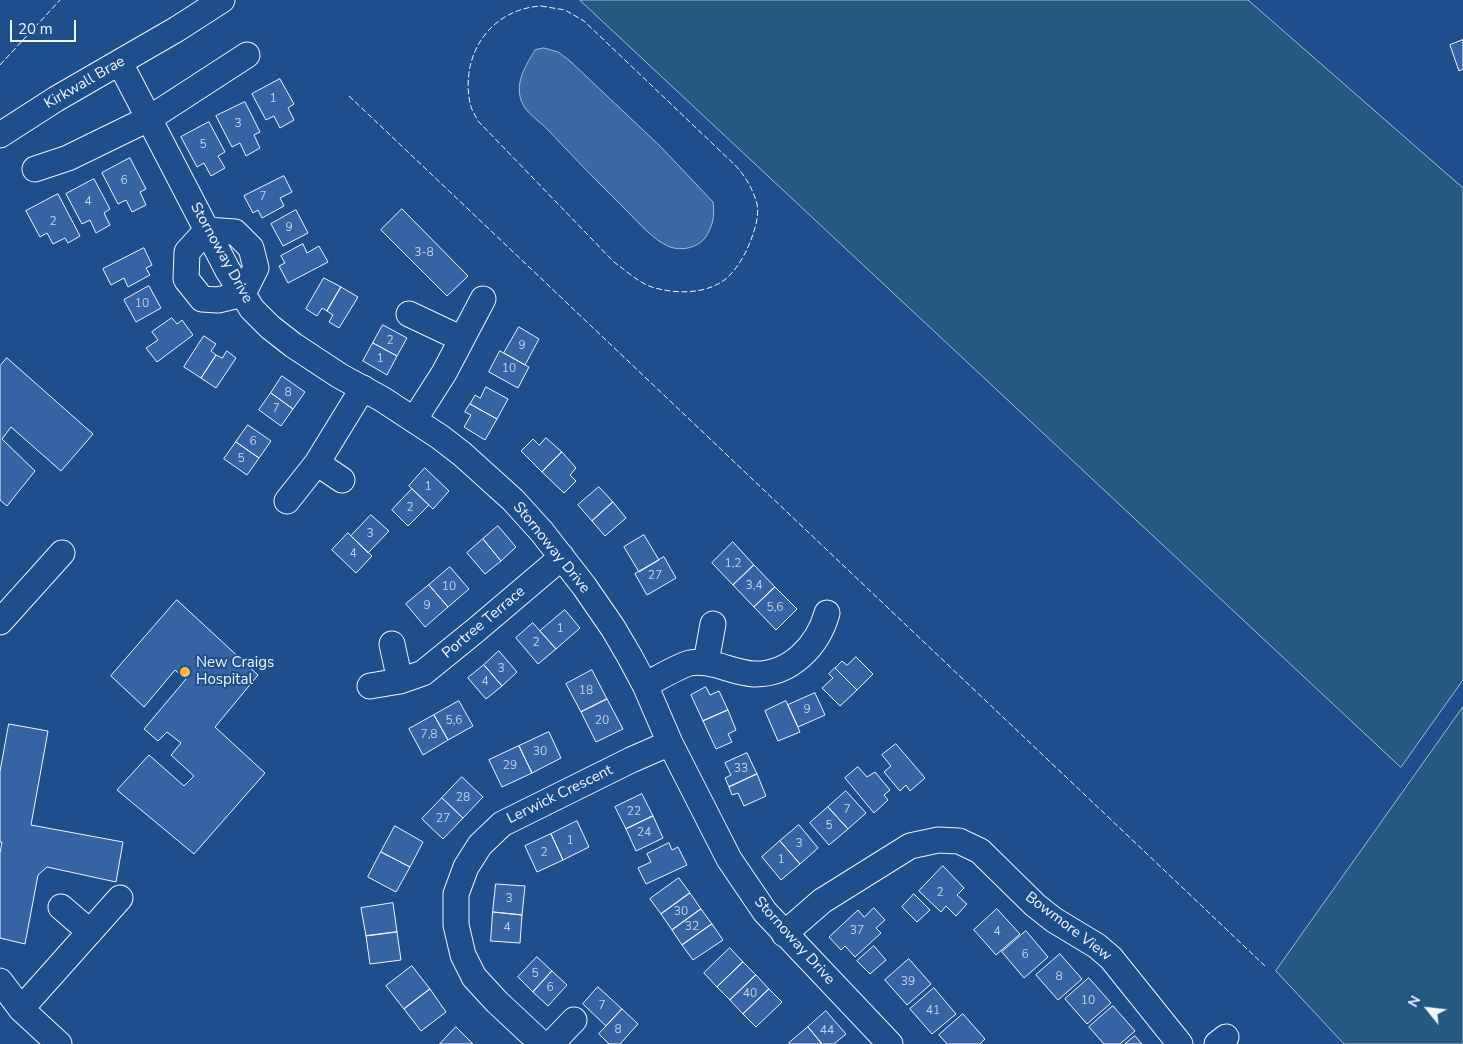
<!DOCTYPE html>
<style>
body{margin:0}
#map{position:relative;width:1463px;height:1044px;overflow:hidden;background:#1f4e8c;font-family:"Nunito Sans",sans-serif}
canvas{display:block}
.north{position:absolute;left:1403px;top:984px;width:50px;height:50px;-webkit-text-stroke:4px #1f4e8c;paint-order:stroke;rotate:299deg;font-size:14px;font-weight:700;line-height:20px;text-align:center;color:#f2f6ff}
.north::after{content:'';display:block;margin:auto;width:18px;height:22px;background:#f2f6ff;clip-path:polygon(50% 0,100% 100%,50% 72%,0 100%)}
.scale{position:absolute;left:10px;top:20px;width:66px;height:22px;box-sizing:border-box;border:2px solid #f2f6ff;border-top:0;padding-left:6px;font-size:15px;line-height:18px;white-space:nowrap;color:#f2f6ff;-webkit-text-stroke:4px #1f4e8c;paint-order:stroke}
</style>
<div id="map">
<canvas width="1463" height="1044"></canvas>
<div class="north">N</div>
<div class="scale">20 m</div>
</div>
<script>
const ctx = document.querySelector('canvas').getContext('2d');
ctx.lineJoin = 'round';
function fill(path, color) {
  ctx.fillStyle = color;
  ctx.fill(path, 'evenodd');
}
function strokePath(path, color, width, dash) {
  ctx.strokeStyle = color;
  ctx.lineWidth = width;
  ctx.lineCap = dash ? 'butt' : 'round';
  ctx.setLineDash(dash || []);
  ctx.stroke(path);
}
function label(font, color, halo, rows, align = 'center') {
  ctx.font = font + ' "Nunito Sans",sans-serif';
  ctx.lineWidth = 4;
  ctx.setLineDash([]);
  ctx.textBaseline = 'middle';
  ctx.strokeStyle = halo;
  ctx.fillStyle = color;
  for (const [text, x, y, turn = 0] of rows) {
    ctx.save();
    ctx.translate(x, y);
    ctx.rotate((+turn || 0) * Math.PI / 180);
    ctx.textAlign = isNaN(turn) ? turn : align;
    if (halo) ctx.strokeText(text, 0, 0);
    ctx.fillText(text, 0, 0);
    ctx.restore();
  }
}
const green = new Path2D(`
 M580 0H1248L1463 188V680L1401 767Z
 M1463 707V1044H1344L1276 971Z`);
fill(green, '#245a82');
strokePath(green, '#a8bbd7', 1);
const water = new Path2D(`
 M544 48 558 52 570 61 661 147 713 202C715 216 713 226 705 238 697 248 682 251 670 247 653 240 639 223 626 210 600 184 574 158 549 131 540 121 525 113 521 100 515 82 526 65 535 50Z`);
fill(water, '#3b69a3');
strokePath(water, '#a8bbd7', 1);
const building = new Path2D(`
 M1463 40V69L1459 71 1450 45Z
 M280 79 294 104 288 108 294 120 280 128 274 116 266 120 252 94Z
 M245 102 260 132 254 135 260 148 246 156 240 143 232 147 216 116Z
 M209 122 225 152 218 156 225 168 211 176 204 163 197 167 181 137Z
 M130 158 146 189 140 192 146 205 132 212 126 200 118 204 102 173Z
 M284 176 292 192 280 198 284 206 262 218 258 210 253 213 244 196Z
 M94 179 110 209 104 213 110 225 96 233 90 220 82 224 66 194Z
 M58 194 80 236 68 243 65 238 53 244 47 233 40 237 26 211Z
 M402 209 468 276 447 296 381 230Z
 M296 210 308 233 283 246 271 224Z
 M303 244 307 253 319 246 328 262 288 283 279 266 285 263 281 256Z
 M144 248 152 265 146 268 150 275 128 287 124 278 111 285 103 269Z
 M324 278 341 287 327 311 322 308 317 316 306 309Z
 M149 286 161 308 136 322 124 300Z
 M341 287 358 297 339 328 329 322 333 315 327 311Z
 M172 318 177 324 182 320 193 335 157 362 146 348 158 340 152 332Z
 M383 325 407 338 397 356 373 343Z
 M519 327 539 339 525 365 504 353Z
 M204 336 216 344 211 351 216 355 201 378 184 367Z
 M373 343 397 356 387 375 363 361Z
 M227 351 236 358 216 388 201 378 216 355 222 358Z
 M500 351 529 367 518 388 489 372Z
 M7 358 93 434 61 471 11 427 2 439 35 471 7 506 0 500V366Z
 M282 376 305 392 293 409 271 393Z
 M486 387 508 399 497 419 470 404 475 395 480 398Z
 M271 393 293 409 281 426 259 410Z
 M470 404 497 419 485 440 464 427 471 415 465 412Z
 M248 425 271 441 259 458 236 442Z
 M546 438 562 452 542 472 521 451 533 439 539 445Z
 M236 442 259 458 247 475 224 459Z
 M562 452 576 468 570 475 576 481 564 493 542 472Z
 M425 468 449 491 433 509 409 486Z
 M599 487 613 502 592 521 578 505Z
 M412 489 429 505 408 526 392 510Z
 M613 502 626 518 605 536 592 521Z
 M371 515 389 531 368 553 351 536Z
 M498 526 516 547 501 561 483 539Z
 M348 533 372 556 356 573 332 550Z
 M644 535 659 560 639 572 624 547Z
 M483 539 501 561 485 574 467 553Z
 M733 542 754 565 733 585 712 563Z
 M664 557 676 578 647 595 635 574Z
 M754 565 775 587 754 607 733 585Z
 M450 567 469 589 448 607 429 585Z
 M429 585 448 607 425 627 406 604Z
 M775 587 797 609 776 630 754 607Z
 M177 600 258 675 215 727 265 773 194 854 117 790 149 755 184 786 194 776 171 755 181 743 167 732 158 741 144 729 186 679 175 670 144 707 111 676Z
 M565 610 580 628 556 649 540 631Z
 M533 623 556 649 538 664 516 638Z
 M499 651 517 672 502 686 484 665Z
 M856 657 873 674 857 690 835 668 842 661 847 665Z
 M484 665 502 686 486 699 468 678Z
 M835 668 857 690 840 706 822 688 833 678 829 674Z
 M592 670 607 699 581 712 566 684Z
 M706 687 710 695 719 691 728 710 703 721 691 695Z
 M815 693 825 715 798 727 788 705Z
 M607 699 623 729 596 742 581 712Z
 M459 701 473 726 448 740 434 715Z
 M786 701 800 732 778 741 765 711Z
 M728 710 736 730 728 734 732 742 716 749 703 721Z
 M434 715 448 740 423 755 409 729Z
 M9 724 48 731 31 825 123 842 116 882 47 867 38 875 25 944 0 938V853L2 842H0V772Z
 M549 732 561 758 532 773 519 746Z
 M896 744 925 778 910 791 906 785 900 791 884 772 891 766 882 755Z
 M519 746 532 773 502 787 489 760Z
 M747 753 757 774 729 787 725 778 731 775 725 763Z
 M858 767 867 777 875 772 890 790 884 795 888 800 874 813 845 778Z
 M757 774 766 796 744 806 738 793 732 795 729 787Z
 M462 777 483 797 463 818 442 798Z
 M846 791 866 813 848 829 828 807Z
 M642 794 653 816 626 829 615 807Z
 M442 798 463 818 443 839 422 819Z
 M828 807 848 829 829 845 810 823Z
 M653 816 663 838 636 851 626 829Z
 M577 821 589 847 563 860 551 834Z
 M799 825 818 848 800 864 780 841Z
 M395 826 423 842 410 867 381 852Z
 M551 834 563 860 537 872 525 846Z
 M780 841 800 864 781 880 762 857Z
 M669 843 672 850 678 847 687 865 646 884 638 868 651 862 647 854Z
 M381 852 410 867 396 892 368 877Z
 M943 866 964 888 957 895 967 904 956 916 946 906 941 912 919 891Z
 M679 878 690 893 661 914 650 899Z
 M496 884 525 886 522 915 493 912Z
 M690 893 701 909 672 930 661 914Z
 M914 894 930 910 917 922 902 907Z
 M393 903 397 932 366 936 361 908Z
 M874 908 885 920 876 928 881 933 855 957 845 946 841 950 829 937 858 910 864 917Z
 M701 909 712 924 682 945 672 930Z
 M997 909 1020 934 996 955 974 930Z
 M493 912 522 915 520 943 491 941Z
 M712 924 723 940 693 960 682 945Z
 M1026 931 1048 957 1024 978 1002 952Z
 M397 932 401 960 370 964 366 936Z
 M874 946 886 960 870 974 857 961Z
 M730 948 743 962 717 987 704 973Z
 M1060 954 1082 979 1058 1000 1036 975Z
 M537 957 552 971 533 992 518 977Z
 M909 959 931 984 907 1005 885 980Z
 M743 962 756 975 730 1000 717 987Z
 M412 966 430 989 404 1009 386 986Z
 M552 971 567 985 548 1006 533 992Z
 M756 975 769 989 743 1014 730 1000Z
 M1089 978 1111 1003 1087 1024 1065 999Z
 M598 987 622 1009 606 1026 583 1004Z
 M934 988 956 1014 932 1034 910 1009Z
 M430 989 446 1012 421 1031 404 1009Z
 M769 989 782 1002 756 1027 743 1014Z
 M1113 1006 1135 1031 1120 1044H1104L1089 1027Z
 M622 1009 638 1024 620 1044H609L599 1034Z
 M826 1011 846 1034 834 1044H822L808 1027Z
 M963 1014 985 1039 980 1044H947L939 1035Z
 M456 1027 473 1044H440Z
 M808 1027 822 1044H790L789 1043Z
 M1135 1036 1142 1044H1125Z`);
fill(building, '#3563a3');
strokePath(building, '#f2f6ff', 1);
const minor = new Path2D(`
 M120 63 227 269 252 309 270 327 293 345 340 376 382 399 440 437 462 454 513 500 542 532 584 586 613 628 630 657 645 685 670 743 729 859 765 912 890 1044
 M0 135 56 99 177 29 222 0
 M35 169 68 158 150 118 247 55
 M207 230 235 232 251 248 256 268 243 294 218 300 202 299 186 279 187 252Z
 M409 314 462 339
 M414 420 444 373 483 299
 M317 463 342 480
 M287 501 317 463 363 388
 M0 622 62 553
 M392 644 400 681
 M706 662 713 624
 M645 685C657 679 678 666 690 663 712 659 732 673 754 674 790 675 818 646 827 613
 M370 686 400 681 423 673 476 630 562 557
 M61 907 90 932
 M784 934 822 901 910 846 938 840 959 841 980 851 1035 905 1054 920 1097 946 1111 958 1180 1044
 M0 981 21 1009 59 1044
 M21 1009 120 898
 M542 1044 497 1002 474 977 463 955 456 925V894L466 867 480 845 502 824 631 760 670 743
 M551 1044 574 1020
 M1217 1044 1226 1037`);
strokePath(minor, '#f2f6ff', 27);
strokePath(minor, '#1f4e8c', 25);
strokePath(new Path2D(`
 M541 6 565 10 584 21 737 167C746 178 753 189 757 204 759 215 756 226 752 237 747 252 736 272 723 281 703 295 671 294 649 286 637 281 625 270 614 262L478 121C475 115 471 109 470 103 460 54 491 9 541 6Z
 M0 65 60 0
 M349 96 1265 966`), '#f2f6ff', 1, [6, 2.5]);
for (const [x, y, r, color] of [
 [185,672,6,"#ffb74d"]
]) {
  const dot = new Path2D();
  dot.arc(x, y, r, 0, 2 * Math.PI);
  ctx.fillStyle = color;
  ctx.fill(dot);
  strokePath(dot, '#1f4e8c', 2);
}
label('12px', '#c3d1e8', null, [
 ["1",273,99],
 ["3",238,124],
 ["5",203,145],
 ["6",124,181],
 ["7",263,197],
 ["4",88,202],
 ["2",53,222],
 ["9",289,228],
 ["3-8",424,253],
 ["10",142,304],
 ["2",390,341],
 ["9",522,346],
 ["1",380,359],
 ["10",509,369],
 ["8",288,393],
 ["7",276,409],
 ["6",253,442],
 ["5",241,459],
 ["1",428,487],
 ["2",410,508],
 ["3",370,534],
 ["4",353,554],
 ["1,2",733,564],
 ["27",655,576],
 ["3,4",754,586],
 ["10",449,587],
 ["9",427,606],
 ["5,6",775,608],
 ["1",560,629],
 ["2",536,643],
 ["3",501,669],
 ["4",485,682],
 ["18",586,691],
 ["9",807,710],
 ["5,6",454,721],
 ["20",602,721],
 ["7,8",429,735],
 ["30",540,752],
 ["29",510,766],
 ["33",741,769],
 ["28",463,798],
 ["7",847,810],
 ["22",634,812],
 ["27",443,819],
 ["5",829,826],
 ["24",644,833],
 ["1",570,841],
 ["3",799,844],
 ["2",544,853],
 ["1",781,860],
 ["2",940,893],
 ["3",509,899],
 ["30",681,912],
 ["32",692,927],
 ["4",507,928],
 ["37",857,931],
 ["4",997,932],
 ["6",1025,955],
 ["5",535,974],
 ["8",1059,977],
 ["39",908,982],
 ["6",550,988],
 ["40",750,994],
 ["10",1088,1001],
 ["7",602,1006],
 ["41",933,1011],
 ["8",618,1030],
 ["44",827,1031]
]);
label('15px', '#f2f6ff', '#1f4e8c', [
 ["Kirkwall Brae",85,83,-30],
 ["Stornoway Drive",221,253,61],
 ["Stornoway Drive",551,548,51],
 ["Portree Terrace",484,623,-40],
 ["Lerwick Crescent",560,795,-26],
 ["Bowmore View",1068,927,37],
 ["Stornoway Drive",794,941,48]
]);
label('15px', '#f2f6ff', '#1f4e8c', [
 ["New Craigs",196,663],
 ["Hospital",196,680]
], 'left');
</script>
